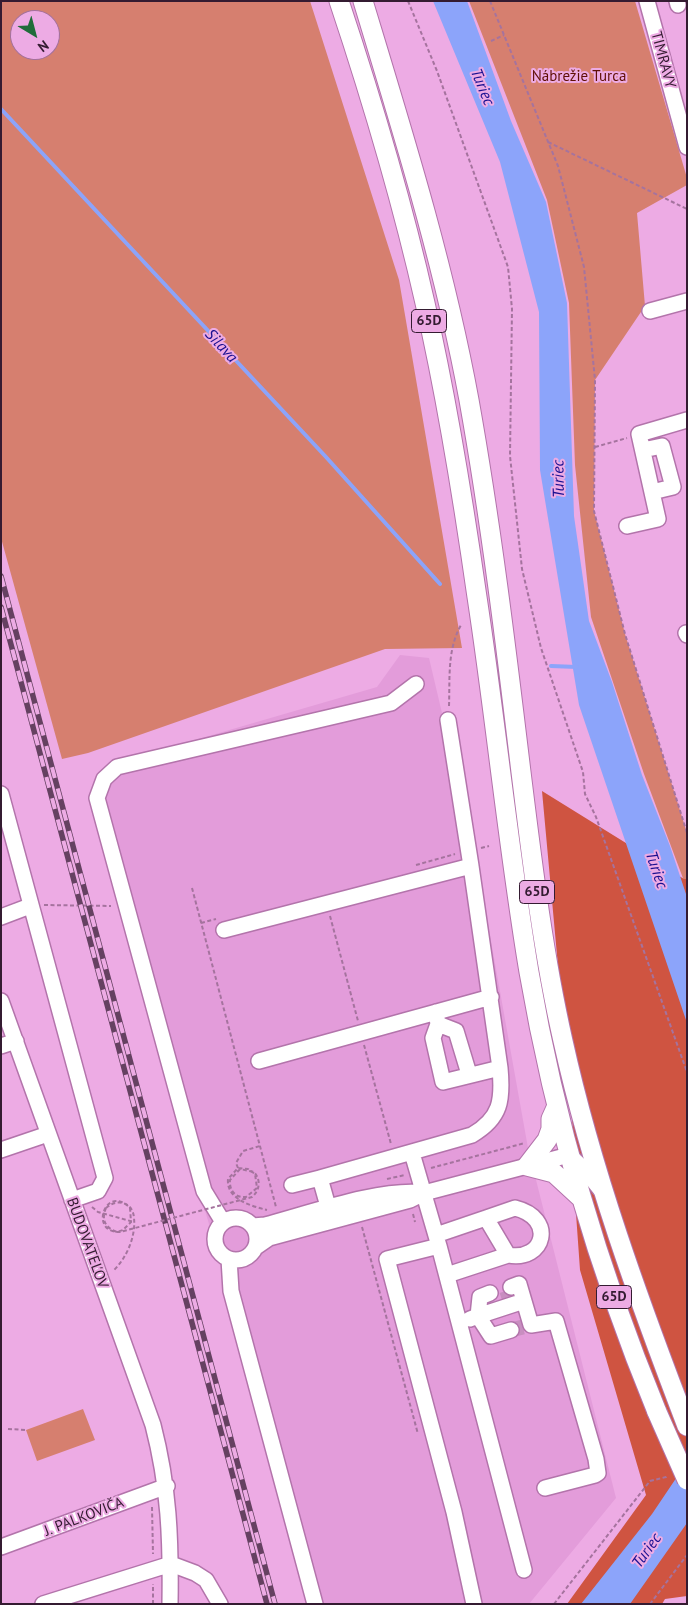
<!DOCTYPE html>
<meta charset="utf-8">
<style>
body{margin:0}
#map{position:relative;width:688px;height:1605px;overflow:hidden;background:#edabe4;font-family:"PT Sans",sans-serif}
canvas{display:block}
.frame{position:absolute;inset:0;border:2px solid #341b31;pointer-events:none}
.north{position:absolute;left:10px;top:10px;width:50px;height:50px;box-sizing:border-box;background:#edabe4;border:1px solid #a3719c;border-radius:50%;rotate:143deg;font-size:14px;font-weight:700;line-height:20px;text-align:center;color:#341b31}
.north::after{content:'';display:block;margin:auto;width:18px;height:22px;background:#206c3a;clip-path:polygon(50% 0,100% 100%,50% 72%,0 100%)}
</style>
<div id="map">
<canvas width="688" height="1605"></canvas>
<div class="frame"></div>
<div class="north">N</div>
</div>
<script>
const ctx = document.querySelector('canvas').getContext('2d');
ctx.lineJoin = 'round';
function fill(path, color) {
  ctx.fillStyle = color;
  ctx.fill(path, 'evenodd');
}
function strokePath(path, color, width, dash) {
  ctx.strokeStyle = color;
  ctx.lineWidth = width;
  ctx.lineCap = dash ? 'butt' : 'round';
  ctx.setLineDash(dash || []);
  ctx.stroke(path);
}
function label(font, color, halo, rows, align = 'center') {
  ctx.font = font + ' "PT Sans",sans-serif';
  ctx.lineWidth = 4;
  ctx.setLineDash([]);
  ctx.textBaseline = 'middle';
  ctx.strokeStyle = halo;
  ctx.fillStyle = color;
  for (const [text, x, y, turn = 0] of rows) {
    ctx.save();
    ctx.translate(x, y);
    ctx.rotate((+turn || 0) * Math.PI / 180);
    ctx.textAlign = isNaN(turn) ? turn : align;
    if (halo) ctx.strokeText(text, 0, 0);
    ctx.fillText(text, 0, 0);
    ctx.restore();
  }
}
fill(new Path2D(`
 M400 655 429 658 476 857 528 1148 616 1498 529 1604H307L220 1262 202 1200 98 776 116 763 377 687Z`), '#e39cda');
fill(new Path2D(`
 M1 1H310L399 280 462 648 385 649 88 753 62 759 1 538ZM20 20H50V50H20Z
 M469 1H635L687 178V185L637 213 645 306 595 380 594 511 625 634 687 833V889L644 774 591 617 575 465 569 303 547 200Z
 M83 1409 95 1440 37 1461 26 1430Z`), '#d67f6f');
fill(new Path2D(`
 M542 791 684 879H687V1596L665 1599 662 1604H567L646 1495 580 1270 571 1143 573 1130Z`), '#cf5441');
fill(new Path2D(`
 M433 1H467L511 121 546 202 567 303 574 516 589 621 612 682 642 775 670 846 687 897V1023L579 705 540 470 539 312 500 162Z
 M687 1462V1523L630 1604H581L652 1514Z`), '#8ca4fa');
strokePath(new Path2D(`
 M1 109 326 457 440 584
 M551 666 577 667`), '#8ca4fa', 4);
strokePath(new Path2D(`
 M502 1300 514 1296
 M511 1330 523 1327`), '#c88ec0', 15, [15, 8]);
const minor = new Path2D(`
 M647 1 687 147
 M677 1 678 5
 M650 311 687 301
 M643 450 662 446 673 487 652 492
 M627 526 658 519 639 434 687 420
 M686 633 687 635
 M448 720 471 866
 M1 794 105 1178 98 1191 72 1200
 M1 917 30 906
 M224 930 471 866 500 1068C503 1100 501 1118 472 1135L320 1178
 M1 1001 153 1425C169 1487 171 1539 170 1604
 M436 1012 438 1024 433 1038 443 1082 500 1068
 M438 1024 456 1031 469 1074
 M1 1046 16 1041
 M259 1061 491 997
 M1 1150 48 1134
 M412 1153 439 1246 387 1259 454 1512 474 1604
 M569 1155 584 1169 600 1189
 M292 1185 320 1178 331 1217
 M215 1239a21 21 0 1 1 42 0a21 21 0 1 1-42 0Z
 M486 1218 515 1208C556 1218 545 1262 508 1255
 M223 1222 204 1191 97 798 104 779 117 767 391 703 416 684
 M253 1226 265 1225C307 1214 383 1187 424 1193
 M436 1235 486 1218 508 1255 447 1275
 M439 1246 524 1570
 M256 1247 269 1238 410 1200 424 1193 569 1155
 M229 1259 231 1291 315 1604
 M511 1287 519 1284 531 1325 556 1321 596 1459 598 1473 595 1475 545 1488
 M470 1319 478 1316 480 1297 490 1293
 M511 1330 491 1336 478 1316 524 1301
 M1 1547 167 1486
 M43 1604 171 1564 195 1573 206 1580 220 1604`);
const major = new Path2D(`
 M339 1C372 100 402 201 425 303 447 399 463 499 477 597 496 722 508 847 529 972 555 1123 599 1271 657 1412
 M363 1C403 133 444 264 469 400 491 523 506 647 521 772 532 861 543 953 563 1041 592 1172 639 1301 687 1426
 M556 1108 551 1119V1129L547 1140 527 1166 554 1173 580 1197`);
strokePath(minor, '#b374ab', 18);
strokePath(major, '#b374ab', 21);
strokePath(new Path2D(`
 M408 1 437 71 508 267 512 309 510 456 522 569 541 648 583 772 585 794 596 817 687 1072
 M490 1 558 166 584 267 595 380 594 511 625 634 687 833
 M491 41 504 35
 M548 142 687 209
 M595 447 627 438
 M449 706C450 678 447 650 461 625
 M481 848 489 846
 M416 865 455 854
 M192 888 276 1207
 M44 905 111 906
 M330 916 358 1021
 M201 923 216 919
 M364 1045 391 1144
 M238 1168 236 1163 243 1151 260 1146
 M431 1168 525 1143
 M240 1169 230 1180C229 1190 235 1198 246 1197L257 1188 255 1174 248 1169 238 1168 228 1179C226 1199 251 1206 267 1210
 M387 1179 405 1175
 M92 1207 98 1212 134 1222
 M106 1208C117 1198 133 1202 134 1218 136 1237 126 1259 113 1271
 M413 1214 415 1222
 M362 1227 418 1434
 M8 1429 26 1430
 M152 1507 153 1554
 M153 1604V1584
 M554 1604 650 1481 666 1477 668 1475
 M650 1604 687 1555`), '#a5739e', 2, [4, 2.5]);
strokePath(minor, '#fff', 15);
strokePath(major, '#fff', 19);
const rail = new Path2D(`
 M1 576 275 1604
 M1 607 267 1604`);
strokePath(rail, '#654161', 5.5);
strokePath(rail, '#edabe4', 4, [11]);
const majorBridge = new Path2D(`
 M657 1412 687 1480`);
strokePath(majorBridge, '#b374ab', 21, []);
strokePath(new Path2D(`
 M106 1208C101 1219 105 1228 117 1232L123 1230 131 1222 130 1208C106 1183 88 1233 120 1232L252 1197C260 1190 261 1180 254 1172L240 1169`), '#a5739e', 2, [4, 2.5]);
strokePath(majorBridge, '#fff', 19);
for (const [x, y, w] of [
 [429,321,35],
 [537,892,35],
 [614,1297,35]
]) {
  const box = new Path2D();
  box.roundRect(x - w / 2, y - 11.5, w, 23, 4);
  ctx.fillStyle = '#edabe4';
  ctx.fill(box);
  strokePath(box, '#341b31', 1);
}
label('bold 14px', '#341b31', null, [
 ["65D",429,321],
 ["65D",537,892],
 ["65D",614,1297]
]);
label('15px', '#341b31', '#edabe4', [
 ["TIMRAVY",663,60,75],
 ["BUDOVATEĽOV",87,1243,70],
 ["J. PALKOVIČA",84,1517,-21]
]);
label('15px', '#5f0f05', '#edabe4', [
 ["Nábrežie Turca",579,77]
]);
label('italic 16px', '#1a1090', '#edabe4', [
 ["Turiec",482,87,68],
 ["Silava",221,346,47],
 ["Turiec",559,479,-91],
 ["Turiec",656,870,71],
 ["Turiec",647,1551,-55]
]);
</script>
